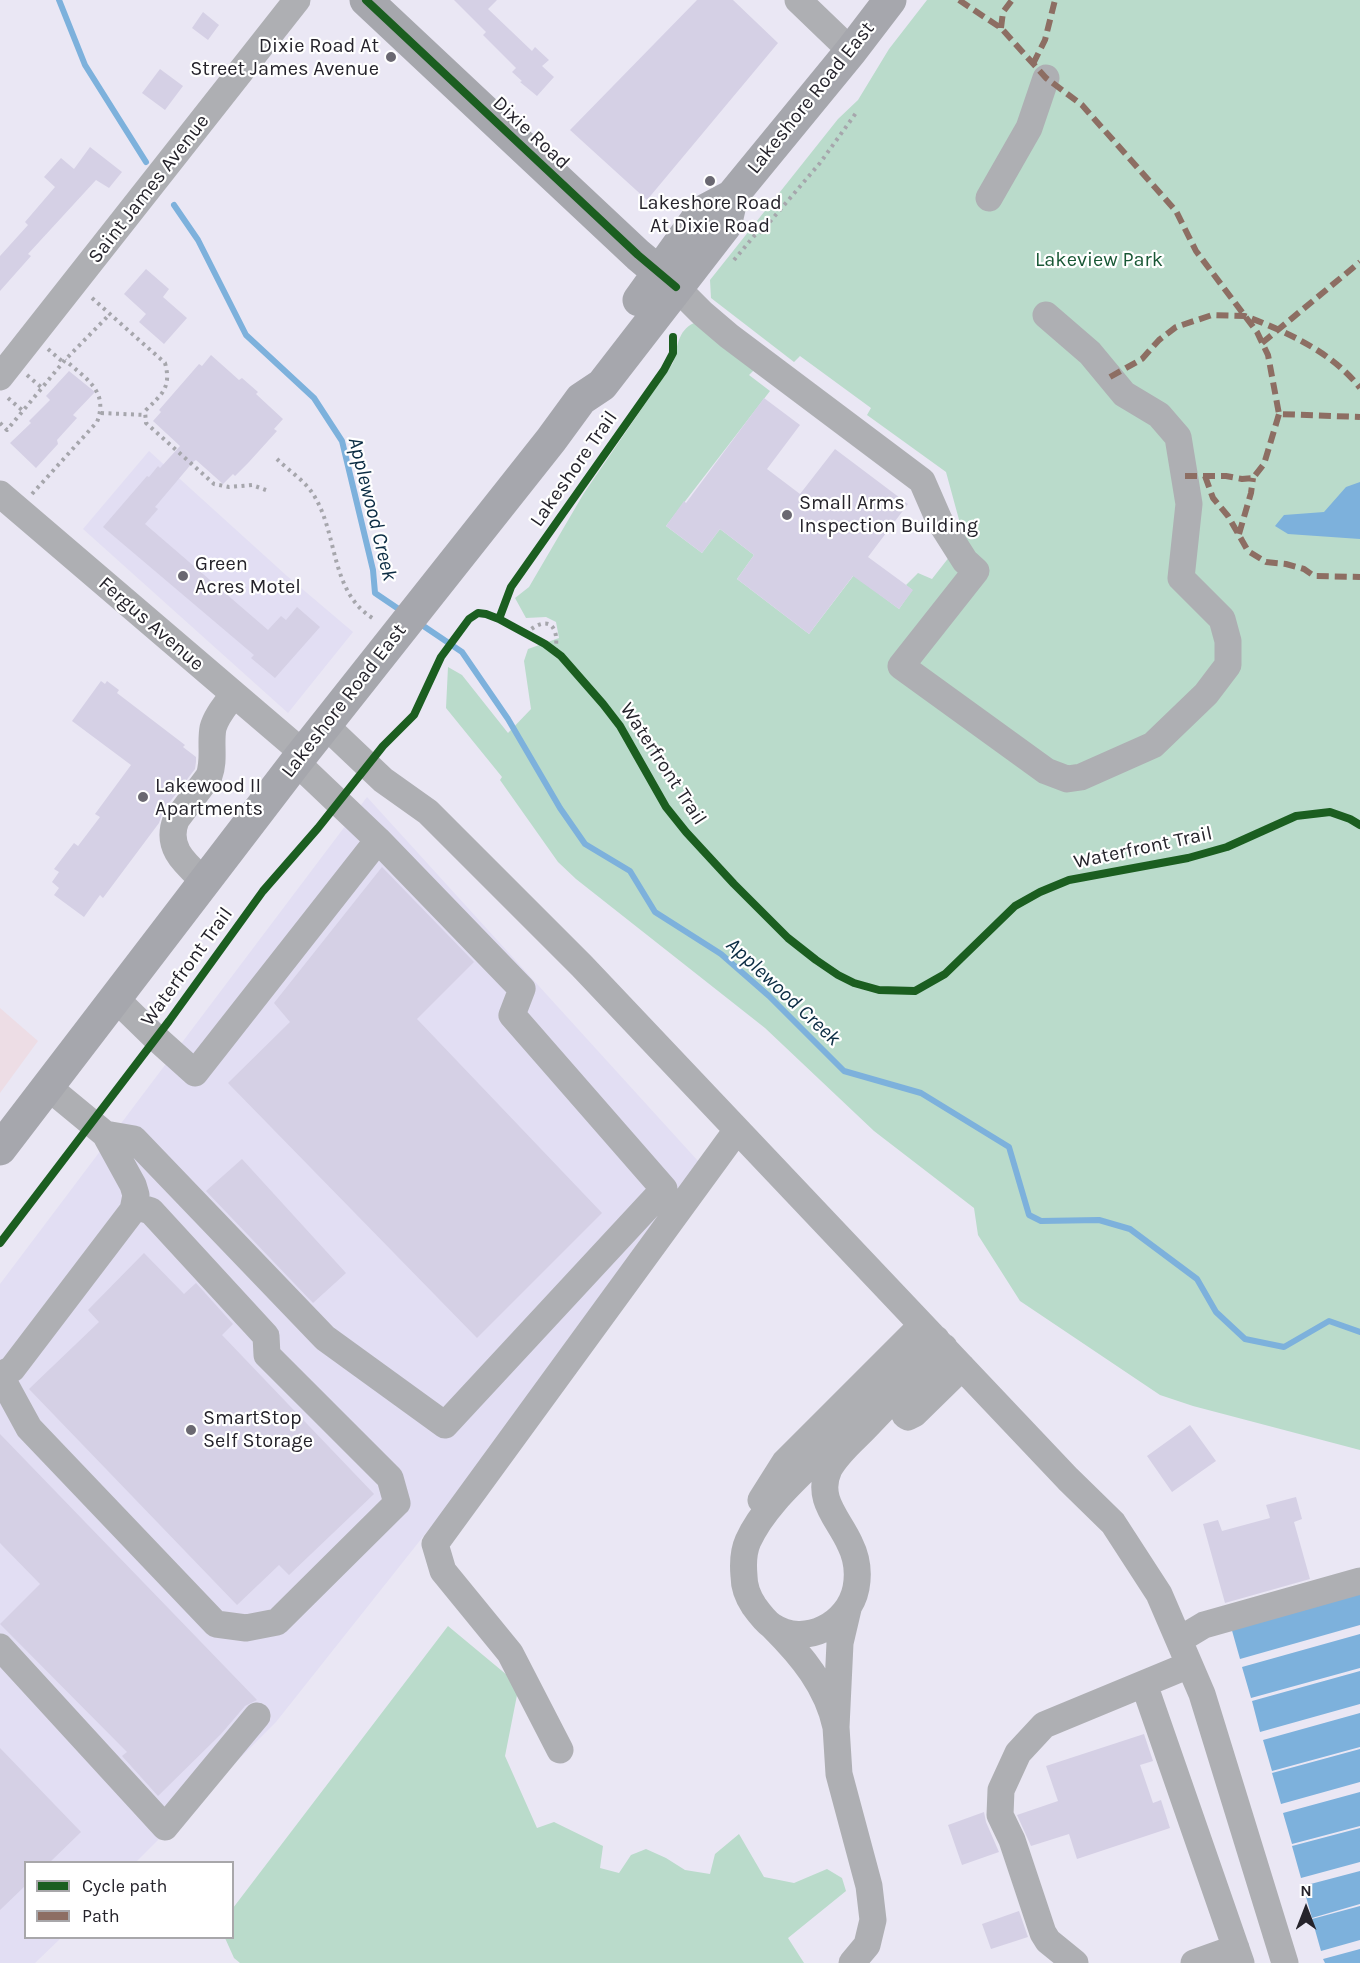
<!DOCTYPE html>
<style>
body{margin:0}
#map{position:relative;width:1360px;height:1963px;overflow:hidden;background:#eae7f4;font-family:Karla,sans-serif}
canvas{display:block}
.legend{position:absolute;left:24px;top:1861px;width:210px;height:78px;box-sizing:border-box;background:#fff;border:2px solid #a8a7aa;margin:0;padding:8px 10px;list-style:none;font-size:18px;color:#25232b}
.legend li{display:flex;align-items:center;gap:12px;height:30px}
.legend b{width:30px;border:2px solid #a8a7aa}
.north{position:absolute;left:1276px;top:1879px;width:60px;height:60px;-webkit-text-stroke:4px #fff;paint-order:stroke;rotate:0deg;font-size:16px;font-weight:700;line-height:24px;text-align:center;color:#25232b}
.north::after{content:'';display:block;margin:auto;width:21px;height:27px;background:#25232b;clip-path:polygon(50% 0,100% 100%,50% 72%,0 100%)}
</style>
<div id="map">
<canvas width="1360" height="1963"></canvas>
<ul class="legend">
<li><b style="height:8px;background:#1b5e20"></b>Cycle path</li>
<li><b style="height:8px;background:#8d6e63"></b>Path</li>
</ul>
<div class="north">N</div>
</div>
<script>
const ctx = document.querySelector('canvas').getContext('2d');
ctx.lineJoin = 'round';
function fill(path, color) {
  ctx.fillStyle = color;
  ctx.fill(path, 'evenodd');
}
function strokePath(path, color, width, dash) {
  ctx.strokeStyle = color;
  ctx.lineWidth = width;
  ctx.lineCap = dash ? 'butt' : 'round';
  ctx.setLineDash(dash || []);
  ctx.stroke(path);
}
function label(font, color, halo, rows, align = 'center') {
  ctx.font = font + ' Karla,sans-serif';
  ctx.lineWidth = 4.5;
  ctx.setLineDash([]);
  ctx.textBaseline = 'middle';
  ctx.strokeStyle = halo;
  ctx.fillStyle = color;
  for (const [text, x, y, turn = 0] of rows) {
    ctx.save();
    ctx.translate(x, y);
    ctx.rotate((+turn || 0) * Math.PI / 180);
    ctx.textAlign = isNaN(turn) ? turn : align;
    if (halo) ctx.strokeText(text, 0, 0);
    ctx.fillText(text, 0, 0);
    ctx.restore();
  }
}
fill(new Path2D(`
 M149 451 287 576 353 632 288 713 83 529Z
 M367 797 698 1161 445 1509 276 1722 136 1862H26V1938H61L35 1963H0V1284Z`), '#e2def3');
fill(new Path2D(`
 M0 1008 38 1041 0 1093Z`), '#eddde5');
fill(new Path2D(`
 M927 0H1360V1450L1193 1406 1160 1395 1020 1301 978 1235 974 1208 874 1131 765 1028 576 879 558 862 500 780 502 777 446 708 448 667 462 675 508 733 531 709 524 661 528 649 559 638 556 622 546 617 526 618 515 598 529 587 584 493 673 363C678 347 677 331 694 323L759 365 749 375 770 391 666 526 702 553 720 529 754 555 737 579 809 634 854 575 899 609 912 590 906 585 918 573 932 579 964 538 946 472 867 415 871 408 800 356 794 362 711 298 710 280 838 119 858 100 889 49Z
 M448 1626 519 1685 505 1756 537 1828 554 1822 603 1846 600 1868 619 1873 631 1855 646 1849 666 1858 685 1870 710 1874 715 1854 739 1834 764 1877 794 1883 827 1869 842 1878 846 1891 788 1938 804 1963H240L234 1958 225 1938H232L233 1908Z`), '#badbcb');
fill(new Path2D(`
 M1360 482V539L1288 534 1275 526 1284 515 1324 512 1346 487Z
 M1360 1591V1625L1240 1659 1231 1627Z
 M1360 1634V1668L1251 1698 1242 1667Z
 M1360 1671V1704L1260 1732 1252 1701Z
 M1360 1713V1747L1272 1771 1263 1740Z
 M1360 1749V1782L1281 1804 1272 1773Z
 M1360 1792V1826L1292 1844 1283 1813Z
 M1360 1828V1862L1301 1878 1292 1846Z
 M1360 1871V1904L1312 1918 1303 1886Z
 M1360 1906V1940L1321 1951 1312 1919Z
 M1360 1949V1963H1325L1323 1959Z`), '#7db1dc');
strokePath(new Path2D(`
 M59 0 85 65 146 162
 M174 205 198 240 246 335 314 398 342 441 373 570 375 593 403 612
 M419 623 462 652 508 719 560 808 585 844 630 871 655 912 721 954 769 996 844 1071 921 1093 1009 1147 1029 1215 1041 1221 1099 1220 1130 1229 1197 1279 1216 1312 1245 1339 1284 1347 1329 1321 1360 1332`), '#7db1dc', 6);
fill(new Path2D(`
 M454 0H497L488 9 532 51 535 47 549 60 542 66 554 77 537 96 520 82 522 81 512 72 516 68 483 35 486 32Z
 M697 0H733L778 43 647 200 570 130Z
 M203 12 219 25 208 40 192 28Z
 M160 69 183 86 165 110 142 93Z
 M90 147 122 172 109 188 96 180 28 254 31 256 0 291V256L28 225 25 222 55 187 44 177 61 158 74 169Z
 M146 269 169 289 163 297 187 318 164 344 139 322 146 314 124 294Z
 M211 355 239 380 242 378 258 392 256 394 283 419 274 429 277 431 249 462 235 476 233 474 223 484 196 460 193 462 155 507 158 509 145 524 268 630 281 616 286 620 297 607 320 627 275 678 251 658 254 655 103 527 147 476 149 477 158 466 160 468 180 446 153 421 161 412 159 410 199 364 202 366Z
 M69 371 95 392 73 415 77 418 57 440 58 444 36 468 10 443 31 423 29 421 50 400 46 396Z
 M764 398 800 425 767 469 800 494 835 449 908 504 868 557 913 590 899 609 853 576 809 634 737 579 754 555 720 529 702 553 666 526 684 501 686 503Z
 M101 681 105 684 107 681 119 690 117 693 185 745 183 747 196 757V762L195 769 163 811 159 823 103 898 100 895 84 917 54 895 59 888 52 882 59 872 54 869 74 843 78 846 100 817 95 814 131 765 72 721Z
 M382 867 474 962 417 1019 602 1213 477 1338 228 1083 290 1022 274 1003Z
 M242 1159 346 1273 313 1303 206 1191Z
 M144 1253 184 1294 196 1283 233 1324 222 1335 374 1494 289 1575 279 1565 237 1605 29 1389 99 1322 88 1310Z
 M1190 1425 1216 1461 1172 1492 1147 1456Z
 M0 1434 257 1700 245 1706 221 1734 158 1796 122 1756 127 1752 0 1624 40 1584 0 1543Z
 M1296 1497 1302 1519 1294 1522 1310 1579 1225 1603 1203 1524 1218 1520 1222 1531 1270 1518 1266 1505Z
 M1144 1734 1153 1761 1140 1765 1153 1803 1161 1800 1170 1828 1077 1859 1069 1834 1031 1846 1017 1815 1058 1801 1046 1766Z
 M0 1748 81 1832 49 1863H26V1885L0 1910Z
 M984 1812 986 1822 999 1852 962 1865 948 1825Z
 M1019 1911 1028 1937 991 1949 982 1924Z`), '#d5d0e5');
strokePath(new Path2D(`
 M734 260 754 236 762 231 820 163 856 113
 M92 298 165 363C172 388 161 395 145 411L146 423 214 484 229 487 252 485 266 490
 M48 349 64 363
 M27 375 42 388
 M8 398 23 411
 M101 413 145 415
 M0 423 7 430 65 360 109 315
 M277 459C288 470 305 481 313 494 339 534 329 592 374 619
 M32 494 97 422C109 391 86 379 65 360
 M526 634C533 626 550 616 555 632 557 638 556 646 556 652`), '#a6a6ac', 4, [3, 4.5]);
strokePath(new Path2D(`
 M798 0 851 51
 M989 198 1029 128 1046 78
 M676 287 702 313 729 336 922 481 939 520 965 561 976 571 901 666 1046 771 1067 779 1081 777 1153 745 1206 694 1228 665V641L1222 619 1181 578 1189 504 1178 437 1159 415 1124 394 1090 353 1046 315
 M0 377 297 0
 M0 494 303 753
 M325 725 383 780 428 812 582 966 1068 1479 1113 1523 1159 1594 1202 1694 1285 1963
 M204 881C186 864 165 848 176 820L209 776C215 760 210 744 213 728 216 716 226 705 233 695
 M115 998 156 1038 195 1073 378 840 296 762
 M105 1134 134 1139 325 1338 445 1425 664 1189 512 1015 522 989 378 840
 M936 1339C898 1376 861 1414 824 1451 797 1478 764 1506 748 1541 743 1552 743 1565 744 1576 744 1587 748 1597 754 1606 759 1613 765 1621 772 1626 805 1648 849 1624 856 1588 859 1572 857 1558 850 1544 839 1519 815 1499 829 1469 838 1452 855 1439 868 1425 893 1399 918 1373 944 1347
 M0 1375 29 1428 216 1624 246 1628 277 1622 397 1503 390 1478 267 1355 266 1336 151 1211 135 1206
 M0 1375 12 1369 133 1210 136 1195 133 1185 105 1134 48 1087
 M925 1386 906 1405 903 1409 905 1415 908 1417 914 1414 962 1367
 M761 1500 785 1462 922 1325
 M773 1627C802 1656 827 1686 836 1727L840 1643 848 1609
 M1179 1640 1204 1625 1360 1581
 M0 1647 165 1827 257 1716
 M1144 1684 1241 1963
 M836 1727 839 1774 869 1886 873 1920 867 1945 852 1963
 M560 1750 510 1653 443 1571 435 1544 737 1130
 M1075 1963 1048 1941 1043 1933 1012 1840 1000 1815 1001 1790 1018 1753 1044 1725 1189 1665
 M1194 1963 1236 1948`), '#aeafb3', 27);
strokePath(new Path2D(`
 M366 0 638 255 675 286
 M639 300 702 212 732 196 851 51 890 0
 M0 1149 296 762 551 440 581 399 602 385 725 226 732 196`), '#a6a7ad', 33);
strokePath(new Path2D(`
 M959 0 1001 28 1046 78 1082 105 1176 211 1196 251 1257 332 1268 355 1279 414 1360 417
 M1001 28 1003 12 1012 0
 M1033 64 1045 40 1055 0
 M1262 343 1360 262
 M1110 377 1142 359 1159 340 1176 327 1212 315 1245 316C1287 332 1332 352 1360 388
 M1185 476H1226L1242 479 1253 478 1264 464 1279 414
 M1205 476 1213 498 1228 516 1248 551 1266 562 1286 564 1304 569 1314 576 1360 577
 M1239 534 1251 493 1253 478`), '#8d6e63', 6, [12, 6]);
strokePath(new Path2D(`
 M366 0 638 255 676 287
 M499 619 511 587 664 370 673 353V337
 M0 1243 169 1021 263 891 318 828 383 746 414 715 441 657 469 619 478 613 486 614 499 619 545 644 561 656 603 704 620 726 666 807 686 832 734 884 788 938 816 960 838 975 854 983 879 990 915 991 945 974 1015 906 1040 892 1069 880 1188 858 1227 847 1296 816 1330 812 1350 819 1360 825`), '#1b5e20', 8);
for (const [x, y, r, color] of [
 [391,57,6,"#6a6871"],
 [710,181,6,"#6a6871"],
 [787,515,6,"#6a6871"],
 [183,576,6,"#6a6871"],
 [143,797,6,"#6a6871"],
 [191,1430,6,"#6a6871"]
]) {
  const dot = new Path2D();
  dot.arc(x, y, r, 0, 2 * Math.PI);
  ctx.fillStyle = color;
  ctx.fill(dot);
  strokePath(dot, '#fff', 2);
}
label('20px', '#25232b', '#fff', [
 ["Dixie Road At",379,46,"right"],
 ["Street James Avenue",379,69,"right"],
 ["Lakeshore Road",710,203,"center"],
 ["At Dixie Road",710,226,"center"],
 ["Small Arms",799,503],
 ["Inspection Building",799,526],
 ["Green",195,564],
 ["Acres Motel",195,587],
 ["Lakewood II",155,786],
 ["Apartments",155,809],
 ["SmartStop",203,1418],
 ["Self Storage",203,1441]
], 'left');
label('20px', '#25232b', '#fff', [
 ["Lakeshore Road East",811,98,-51],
 ["Dixie Road",531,133,43],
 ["Saint James Avenue",149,189,-52],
 ["Lakeshore Trail",574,469,-55],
 ["Fergus Avenue",151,624,41],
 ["Lakeshore Road East",344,701,-52],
 ["Waterfront Trail",663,764,57],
 ["Waterfront Trail",1143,848,-12],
 ["Waterfront Trail",187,967,-54]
]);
label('20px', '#195836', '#fff', [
 ["Lakeview Park",1099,260]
]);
label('italic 21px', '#0b2c43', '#fff', [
 ["Applewood Creek",372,509,76],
 ["Applewood Creek",783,992,43]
]);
</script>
